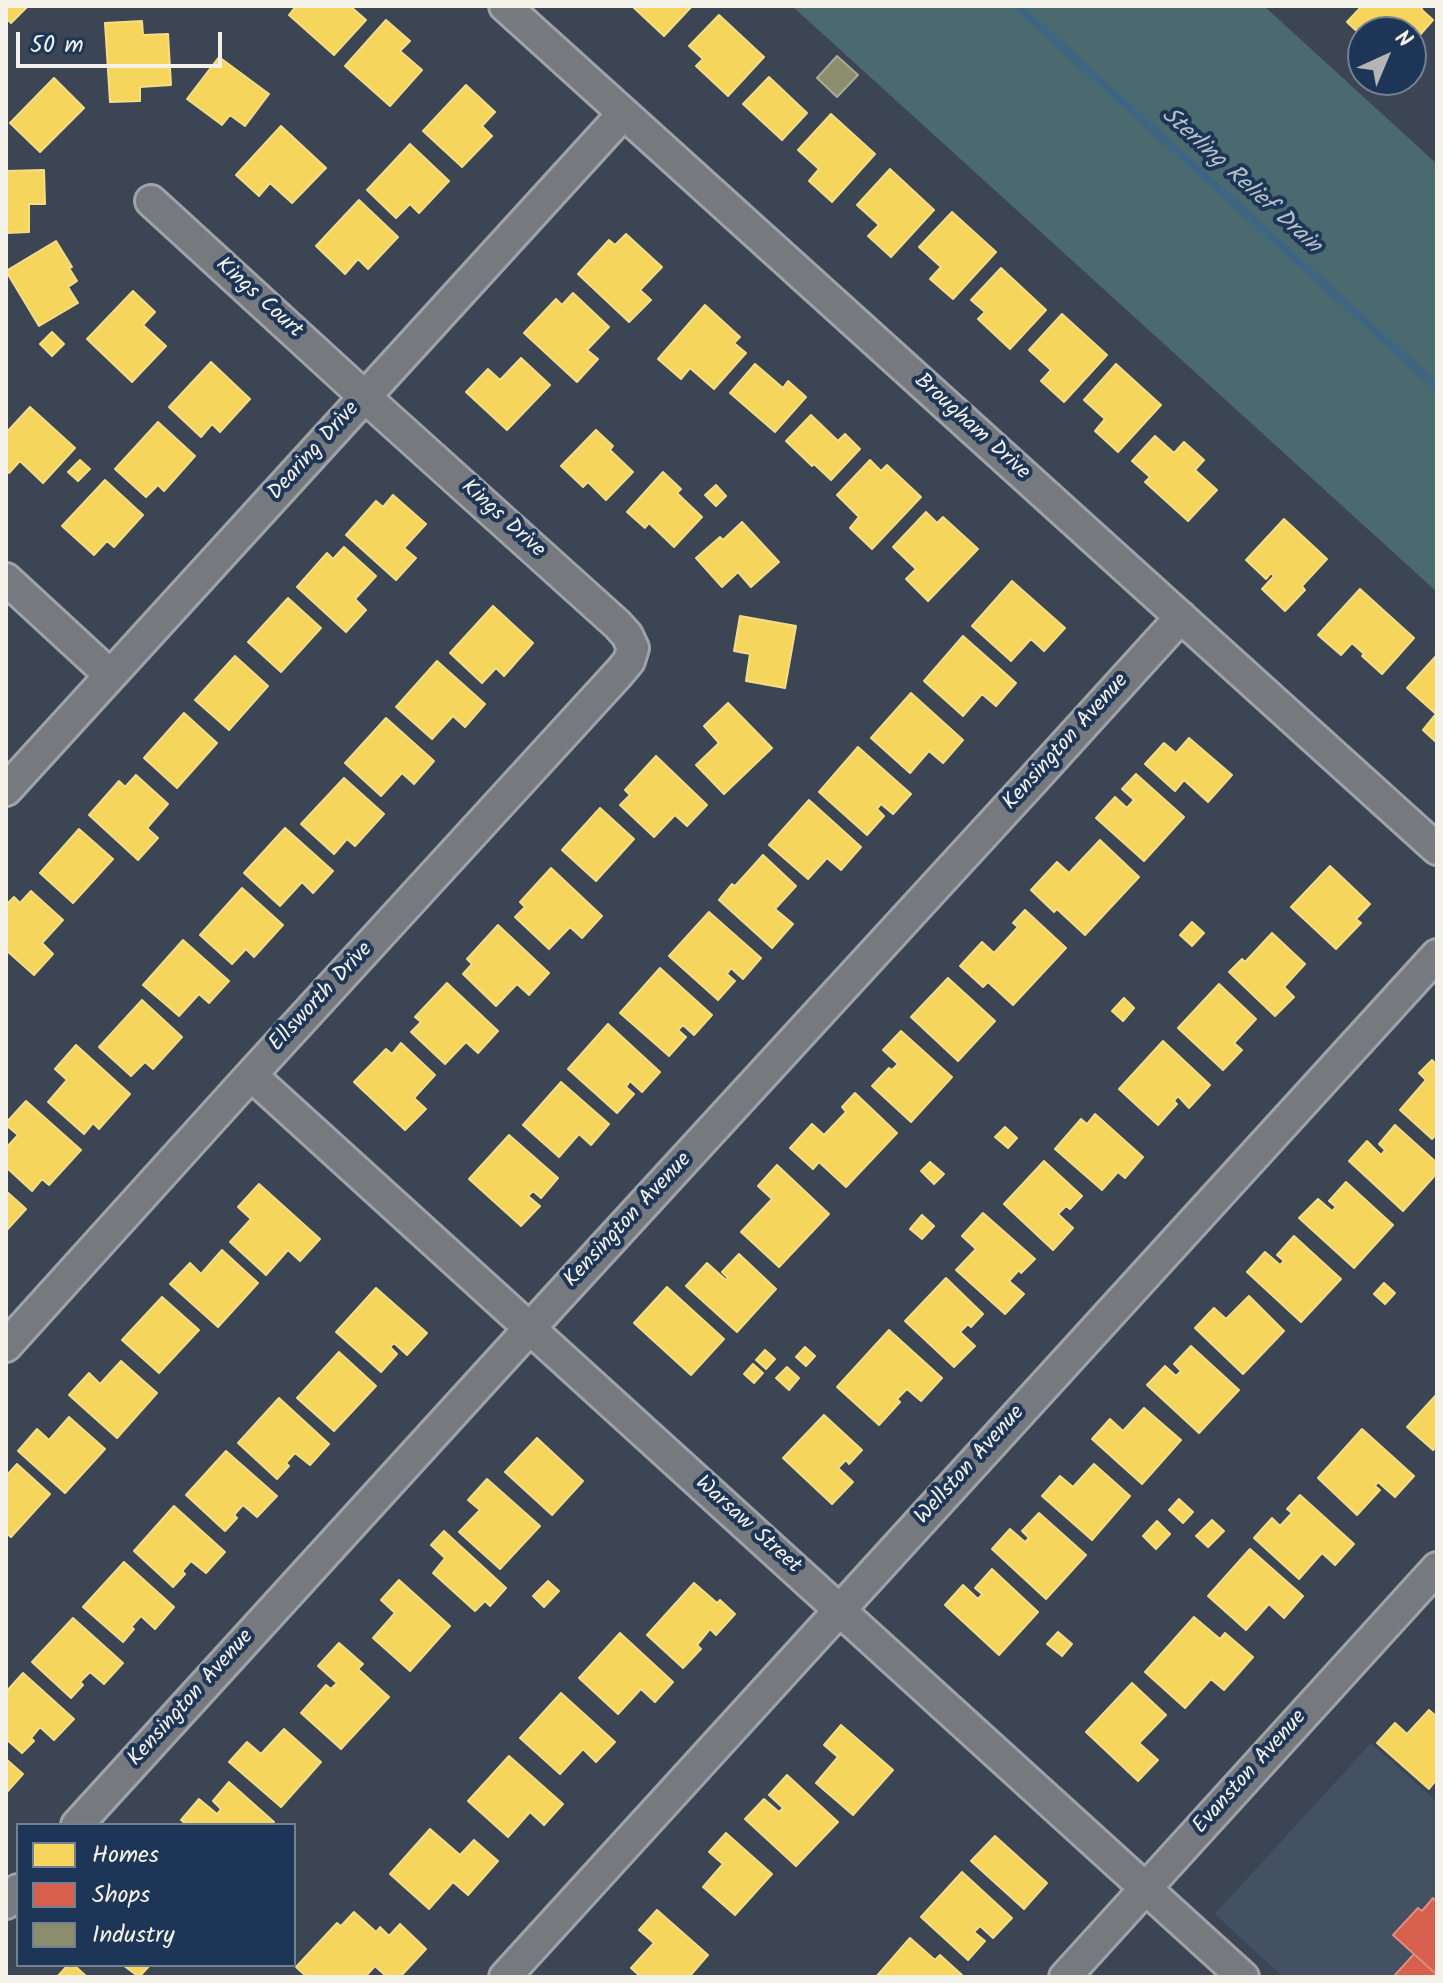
<!DOCTYPE html>
<style>
body{margin:0}
#map{position:relative;width:1443px;height:1983px;overflow:hidden;background:#3c4554;font-family:Kalam,sans-serif}
canvas{display:block}
.frame{position:absolute;inset:0;border:8px solid #f4f1e8;pointer-events:none}
.legend{position:absolute;left:16px;top:1823px;width:280px;height:144px;box-sizing:border-box;background:#1d3557;border:2px solid #738091;margin:0;padding:10px 14px;list-style:none;font-size:24px;color:#f4f1e8}
.legend li{display:flex;align-items:center;gap:16px;height:40px}
.legend b{width:40px;border:2px solid #738091}
.north{position:absolute;left:1347px;top:16px;width:80px;height:80px;box-sizing:border-box;background:#1d3557;border:2px solid #738091;border-radius:50%;rotate:44deg;font-size:22px;font-weight:700;line-height:32px;text-align:center;color:#f4f1e8}
.north::after{content:'';display:block;margin:auto;width:28px;height:36px;background:#b4b5b4;clip-path:polygon(50% 0,100% 100%,50% 72%,0 100%)}
.scale{position:absolute;left:16px;top:32px;width:206px;height:36px;box-sizing:border-box;border:4px solid #f4f1e8;border-top:0;padding-left:10px;font-size:24px;line-height:28px;white-space:nowrap;color:#f4f1e8;-webkit-text-stroke:6px #1d3557;paint-order:stroke}
</style>
<div id="map">
<canvas width="1443" height="1983"></canvas>
<div class="frame"></div>
<ul class="legend">
<li><b style="height:22px;background:#f6d55c"></b>Homes</li>
<li><b style="height:22px;background:#d6604d"></b>Shops</li>
<li><b style="height:22px;background:#8c8c6e"></b>Industry</li>
</ul>
<div class="north">N</div>
<div class="scale">50 m</div>
</div>
<script>
const ctx = document.querySelector('canvas').getContext('2d');
ctx.lineJoin = 'round';
function fill(path, color) {
  ctx.fillStyle = color;
  ctx.fill(path, 'evenodd');
}
function strokePath(path, color, width, dash) {
  ctx.strokeStyle = color;
  ctx.lineWidth = width;
  ctx.lineCap = dash ? 'butt' : 'round';
  ctx.setLineDash(dash || []);
  ctx.stroke(path);
}
function label(font, color, halo, rows, align = 'center') {
  ctx.font = font + ' Kalam,sans-serif';
  ctx.lineWidth = 8;
  ctx.setLineDash([]);
  ctx.textBaseline = 'middle';
  ctx.strokeStyle = halo;
  ctx.fillStyle = color;
  for (const [text, x, y, turn = 0] of rows) {
    ctx.save();
    ctx.translate(x, y);
    ctx.rotate((+turn || 0) * Math.PI / 180);
    ctx.textAlign = isNaN(turn) ? turn : align;
    if (halo) ctx.strokeText(text, 0, 0);
    ctx.fillText(text, 0, 0);
    ctx.restore();
  }
}
fill(new Path2D(`
 M1371 1743 1437 1802V1977H1283L1215 1914Z`), '#435163');
fill(new Path2D(`
 M792 6H1264L1437 164V592Z`), '#4a6a6f');
const homes = new Path2D(`
 M6 6H28L11 23 6 18Z
 M296 6H350L366 20 334 55 289 15Z
 M632 6H692L664 36Z
 M1362 6H1424L1421 9 1433 20 1411 45V32H1363V37L1347 22Z
 M719 15 764 57 728 96 696 66 703 59 689 46Z
 M386 20 410 41 400 51 422 70 390 106 345 66Z
 M142 21 143 35 168 34 171 85 140 87V101L110 102 105 23Z
 M219 57 269 94 245 126 230 115 222 125 187 99Z
 M769 77 807 113 782 140 743 104Z
 M54 78 84 108 40 152 10 123Z
 M466 85 495 112 482 126 492 136 462 167 423 131Z
 M831 114 875 154 832 202 809 181 819 169 798 150Z
 M281 126 326 168 292 203 270 183 259 196 236 175Z
 M410 144 449 181 419 213 410 204 396 218 367 190Z
 M890 169 934 210 891 257 868 236 879 225 857 205Z
 M44 170 45 204H29V232L6 233V171Z
 M359 200 398 237 368 269 358 259 345 274 316 246Z
 M952 212 996 252 953 299 930 279 941 267 919 247Z
 M626 234 662 267 640 290 651 300 629 322 578 274 609 240 615 245Z
 M56 241 72 267 69 268 77 281 68 287 78 303 39 326 6 271Z
 M1001 268 1046 310 1010 349 978 319 985 312 971 300Z
 M133 291 155 312 143 325 166 346 132 382 87 339Z
 M573 293 609 327 587 350 598 359 577 382 524 333 556 299 562 305Z
 M705 305 740 337 734 343 746 353 714 389 690 368 681 379 658 359Z
 M1062 314 1107 355 1064 402 1041 381 1051 370 1029 350Z
 M52 332 64 344 52 356 40 344Z
 M521 358 550 385 507 430 466 392 488 369 500 380Z
 M211 362 250 399 220 432 212 424 201 437 169 407Z
 M755 364 783 388 788 381 806 397 775 432 730 393Z
 M1116 364 1161 405 1118 452 1095 431 1105 419 1084 400Z
 M30 407 75 448 43 483 20 461 9 473 6 471V433Z
 M811 415 838 441 845 434 860 449 831 480 814 464 812 466 786 441Z
 M158 422 195 456 164 491 158 485 146 497 115 469Z
 M596 430 613 446 610 450 633 472 606 500 588 482 583 487 561 466Z
 M1155 436 1174 453 1184 442 1204 460 1195 470 1217 490 1188 521 1145 482 1150 477 1132 461Z
 M80 460 90 469 78 481 68 472Z
 M870 460 881 471 887 465 921 497 872 549 850 528 859 517 837 495Z
 M663 472 681 489 677 493 702 517 674 547 649 523 645 528 627 512Z
 M105 480 143 515 114 547 107 541 94 555 62 526Z
 M716 485 726 496 716 506 705 495Z
 M393 495 426 524 404 548 416 558 396 580 346 535 376 501 383 507Z
 M926 512 937 523 943 517 978 549 928 601 906 579 916 569 893 547Z
 M1284 519 1327 559 1302 586 1305 590 1285 611 1262 589 1274 576 1271 573 1266 579 1246 560Z
 M742 522 779 562 751 587 738 572 722 587 696 558 720 537 723 540Z
 M344 547 376 576 355 599 366 610 346 632 297 587 327 553 333 559Z
 M1012 581 1065 628 1044 651 1031 639 1011 661 972 626Z
 M1360 589 1414 638 1382 674 1362 656 1364 654 1352 643 1341 655 1318 635Z
 M288 598 321 628 281 672 248 642Z
 M493 606 533 643 504 676 496 668 482 683 450 653Z
 M740 616 796 626 785 688 746 681 750 654 734 651Z
 M963 636 1016 683 996 706 982 694 963 716 924 681Z
 M235 656 268 686 229 730 195 700Z
 M1436 656 1437 657V743L1423 730 1436 714 1407 688Z
 M437 661 485 704 465 727 453 716 432 739 396 707Z
 M911 693 963 740 943 763 929 751 910 773 871 738Z
 M728 703 772 748 724 794 696 765 719 743 704 726Z
 M184 713 217 743 177 788 144 758Z
 M386 718 434 761 414 784 402 773 381 796 345 763Z
 M1189 738 1232 775 1208 802 1184 780 1175 791 1145 764 1164 743 1176 753Z
 M858 747 911 794 893 814 881 804 877 809 884 816 867 835 819 792Z
 M656 756 707 805 687 826 675 815 654 837 620 805 630 795 625 790Z
 M1136 774 1184 817 1144 861 1096 818 1115 797 1127 808 1134 800 1122 789Z
 M136 775 168 804 147 828 158 838 138 860 89 815 119 781 125 787Z
 M344 778 384 814 355 846 347 839 334 854 301 824Z
 M809 800 861 847 841 870 827 858 808 879 769 845Z
 M600 808 634 839 596 881 562 850Z
 M285 828 333 871 313 893 302 882 280 906 244 873Z
 M79 829 113 859 73 903 40 873Z
 M1100 840 1139 877 1085 935 1057 909 1054 912 1031 890 1057 862 1069 873Z
 M763 855 796 886 775 909 793 924 772 948 719 900 732 884 735 886Z
 M1330 866 1370 904 1356 919 1361 923 1336 949 1291 907Z
 M551 868 602 916 582 938 570 927 549 949 515 917 525 907 520 902Z
 M242 888 283 925 254 957 246 949 232 964 200 935Z
 M31 891 63 920 42 943 53 954 34 975 6 950V905L14 897 20 903Z
 M1025 910 1066 948 1013 1005 988 982 983 987 960 966 982 942 994 953 1018 927 1013 923Z
 M709 912 761 958 743 979 731 968 727 974 735 981 718 1000 669 956Z
 M1192 922 1204 933 1192 946 1180 935Z
 M498 925 549 973 529 995 517 984 496 1006 463 974 472 964 467 959Z
 M1272 933 1305 964 1284 987 1294 997 1275 1016 1229 972 1242 959 1245 962Z
 M183 940 229 981 209 1003 199 994 179 1016 143 985Z
 M660 968 712 1015 694 1035 683 1025 678 1030 686 1037 669 1056 620 1013Z
 M948 978 995 1021 958 1061 911 1017Z
 M447 983 498 1031 478 1053 466 1042 445 1064 411 1032 421 1022 415 1017Z
 M1219 984 1256 1019 1234 1043 1242 1050 1223 1070 1178 1028Z
 M1124 998 1134 1008 1123 1021 1112 1011Z
 M142 1000 182 1037 153 1069 145 1062 131 1076 99 1047Z
 M608 1024 660 1072 642 1092 630 1081 626 1087 634 1094 617 1113 568 1069Z
 M901 1031 952 1077 911 1122 872 1086 889 1068 892 1070 898 1064 883 1050Z
 M1163 1041 1210 1085 1189 1108 1178 1096 1174 1101 1177 1104 1158 1125 1119 1089Z
 M401 1043 435 1075 414 1098 426 1109 405 1130 354 1082 386 1049 392 1054Z
 M76 1045 130 1094 99 1129 93 1123 84 1134 48 1102 67 1080 55 1069Z
 M1432 1060 1437 1065V1133L1432 1139 1400 1110 1426 1080 1419 1073Z
 M561 1082 609 1124 591 1145 579 1134 559 1157 523 1125Z
 M855 1093 897 1133 846 1187 819 1162 813 1169 790 1148 812 1124 824 1135 846 1112 842 1107Z
 M26 1101 81 1150 49 1185 42 1179 32 1191 6 1167V1148L18 1135 6 1125V1123Z
 M1095 1114 1143 1157 1125 1178 1118 1172 1102 1190 1055 1149 1081 1119 1087 1124Z
 M1395 1125 1437 1163V1173L1403 1211 1349 1161 1367 1141 1381 1155 1385 1150 1379 1144Z
 M1005 1127 1017 1138 1008 1148 995 1137Z
 M509 1135 558 1178 541 1198 533 1191 528 1196 540 1206 521 1226 469 1179Z
 M1044 1161 1082 1196 1070 1209 1066 1206 1058 1214 1073 1228 1053 1250 1004 1204Z
 M930 1162 944 1174 934 1184 921 1171Z
 M777 1165 829 1214 779 1267 741 1232 772 1199 758 1186Z
 M1346 1182 1393 1225 1354 1268 1299 1218 1318 1199 1332 1211 1336 1207 1329 1201Z
 M259 1184 320 1239 300 1261 288 1250 266 1275 230 1242 251 1219 238 1207Z
 M6 1191 26 1209 6 1231Z
 M983 1213 1035 1259 1021 1273 1019 1270 1009 1281 1024 1294 1005 1314 956 1270 976 1249 962 1236Z
 M922 1215 934 1226 922 1239 910 1229Z
 M1294 1236 1341 1279 1301 1322 1247 1272 1265 1252 1280 1265 1284 1261 1277 1255Z
 M222 1250 258 1283 218 1327 170 1284 190 1263 201 1274Z
 M739 1254 776 1289 737 1332 686 1286 707 1263 726 1280 728 1278 722 1272Z
 M946 1278 983 1314 971 1327 968 1324 960 1332 975 1346 954 1367 905 1321Z
 M1384 1283 1395 1293 1385 1304 1374 1294Z
 M667 1287 724 1339 691 1375 634 1323Z
 M376 1288 427 1333 407 1355 394 1343 390 1347 397 1354 381 1372 336 1332Z
 M1249 1296 1284 1331 1243 1374 1195 1328 1214 1308 1226 1319Z
 M162 1297 199 1330 159 1373 122 1340Z
 M889 1330 942 1378 921 1401 907 1389 897 1399 900 1402 879 1425 837 1387Z
 M1191 1346 1239 1390 1199 1433 1147 1385 1165 1366 1176 1376 1181 1371 1174 1364Z
 M805 1347 815 1356 806 1366 796 1357Z
 M765 1350 775 1359 766 1369 756 1360Z
 M339 1352 376 1386 334 1431 297 1398Z
 M121 1361 157 1393 117 1438 69 1395 89 1373 100 1384Z
 M753 1364 763 1373 754 1383 744 1374Z
 M787 1367 799 1378 789 1390 776 1378Z
 M1437 1394V1446L1433 1450 1407 1427Z
 M279 1398 329 1444 310 1465 295 1453 286 1463 289 1466 277 1479 238 1443Z
 M1144 1408 1181 1440 1142 1484 1092 1439 1110 1419 1123 1431Z
 M824 1415 862 1450 849 1464 846 1460 838 1468 853 1482 832 1504 783 1458Z
 M69 1417 105 1449 65 1493 18 1451 37 1429 49 1440Z
 M1362 1429 1414 1476 1395 1497 1378 1482 1375 1486 1380 1490 1357 1515 1318 1478Z
 M537 1438 583 1481 552 1515 505 1472Z
 M226 1451 277 1496 257 1517 243 1505 234 1515 237 1518 225 1531 186 1495Z
 M17 1464 50 1494 11 1537 6 1533V1473L8 1474Z
 M1094 1464 1130 1496 1092 1540 1042 1496 1060 1476 1073 1487Z
 M487 1479 540 1526 500 1569 459 1532 480 1510 468 1500Z
 M1300 1495 1354 1544 1335 1565 1322 1553 1299 1579 1254 1538 1272 1518 1280 1526 1292 1513 1287 1509Z
 M1179 1499 1193 1512 1183 1523 1169 1510Z
 M174 1506 225 1552 206 1573 191 1561 182 1571 185 1574 173 1587 134 1551Z
 M1039 1513 1086 1555 1046 1599 992 1549 1010 1529 1025 1542 1029 1538 1022 1531Z
 M1212 1520 1224 1531 1208 1547 1196 1536Z
 M1157 1521 1170 1534 1156 1549 1143 1536Z
 M444 1531 506 1588 490 1606 485 1601 475 1611 433 1573 445 1558 431 1545Z
 M1250 1549 1303 1596 1284 1618 1269 1604 1246 1630 1208 1596Z
 M124 1562 174 1607 155 1629 141 1616 131 1627 134 1629 123 1642 83 1607Z
 M992 1569 1038 1612 999 1655 945 1605 963 1585 978 1599 982 1594 975 1588Z
 M399 1580 450 1626 410 1671 373 1638 395 1613 381 1600Z
 M548 1581 559 1591 544 1607 533 1596Z
 M694 1583 717 1603 720 1600 735 1614 716 1635 710 1629 697 1645 701 1649 683 1668 647 1635Z
 M1194 1617 1220 1639 1225 1633 1253 1657 1224 1690 1211 1679 1185 1708 1145 1672Z
 M73 1618 123 1663 104 1684 90 1672 80 1682 83 1685 71 1698 32 1662Z
 M1058 1632 1072 1644 1062 1656 1047 1644Z
 M620 1633 673 1682 655 1702 641 1689 618 1714 579 1678Z
 M339 1643 363 1664 358 1669 389 1697 341 1749 301 1713 326 1685 331 1689 337 1683 318 1666Z
 M23 1673 74 1719 54 1740 40 1727 31 1738 34 1741 22 1753 6 1739V1692Z
 M1132 1683 1166 1715 1139 1743 1158 1760 1138 1781 1086 1732Z
 M561 1693 615 1742 596 1762 583 1749 560 1774 520 1738Z
 M1429 1710 1437 1717V1779L1429 1789 1377 1743 1395 1723 1407 1734Z
 M841 1725 893 1770 853 1815 816 1783 838 1757 824 1745Z
 M284 1729 321 1762 281 1807 229 1762 247 1742 261 1754Z
 M509 1756 563 1804 544 1825 530 1812 508 1837 468 1801Z
 M6 1759 23 1774 6 1793Z
 M787 1775 838 1822 796 1866 745 1819 764 1799 779 1812 783 1808 769 1795Z
 M229 1782 274 1822 272 1825H187L181 1820 199 1799 217 1814 221 1809 213 1801Z
 M430 1829 460 1855 474 1840 498 1861 468 1895 453 1882 429 1909 390 1874Z
 M726 1833 772 1874 735 1915 703 1887 723 1864 709 1852Z
 M995 1836 1047 1883 1024 1909 971 1861Z
 M962 1872 1012 1918 993 1938 980 1926 974 1932 985 1941 968 1960 921 1917Z
 M657 1910 708 1955 689 1977H641L631 1968 654 1943 639 1930Z
 M354 1912 376 1932 380 1927 389 1936 400 1924 426 1949 400 1977H387L375 1966 365 1977H307L296 1967 337 1923 341 1926Z
 M910 1938 935 1960 940 1955 962 1975 961 1977H876Z
 M68 1965H74L87 1977H57Z
 M123 1965H150L139 1977Z`);
fill(homes, '#f6d55c');
strokePath(homes, '#f5dd86', 2);
const shops = new Path2D(`
 M1433 1898 1437 1902V1975L1393 1935 1418 1908 1422 1911Z
 M1414 1954 1437 1975 1434 1977H1397L1395 1975Z`);
fill(shops, '#d6604d');
strokePath(shops, '#df8c7c', 2);
const industry = new Path2D(`
 M837 56 858 75 837 97 817 78Z`);
fill(industry, '#8c8c6e');
strokePath(industry, '#abaa93', 2);
strokePath(new Path2D(`
 M1017 6 1437 387`), '#3f6582', 8);
const minor = new Path2D(`
 M505 6 1437 849
 M6 579 110 675
 M6 790 623 114
 M251 1075 1243 1977
 M6 1346 251 1075 619 673 629 661 633 648 627 635 617 624 365 397 151 201
 M77 1825 552 1304 1033 780 1181 617
 M6 1903 18 1890
 M505 1977 1437 955
 M1065 1977 1437 1568`);
strokePath(minor, '#9fa2a8', 36);
strokePath(minor, '#767a7f', 30);
label('22px', '#f4f1e8', '#1d3557', [
 ["Kings Court",258,299,42],
 ["Brougham Drive",971,428,42],
 ["Dearing Drive",315,452,-48],
 ["Kings Drive",502,520,42],
 ["Kensington Avenue",1067,743,-48],
 ["Ellsworth Drive",322,998,-47],
 ["Kensington Avenue",629,1221,-47],
 ["Wellston Avenue",971,1466,-48],
 ["Warsaw Street",747,1526,42],
 ["Kensington Avenue",192,1699,-48],
 ["Evanston Avenue",1251,1773,-48]
]);
label('italic 24px', '#b5c1c6', '#1d3557', [
 ["Sterling Relief Drain",1240,182,42]
]);
</script>
